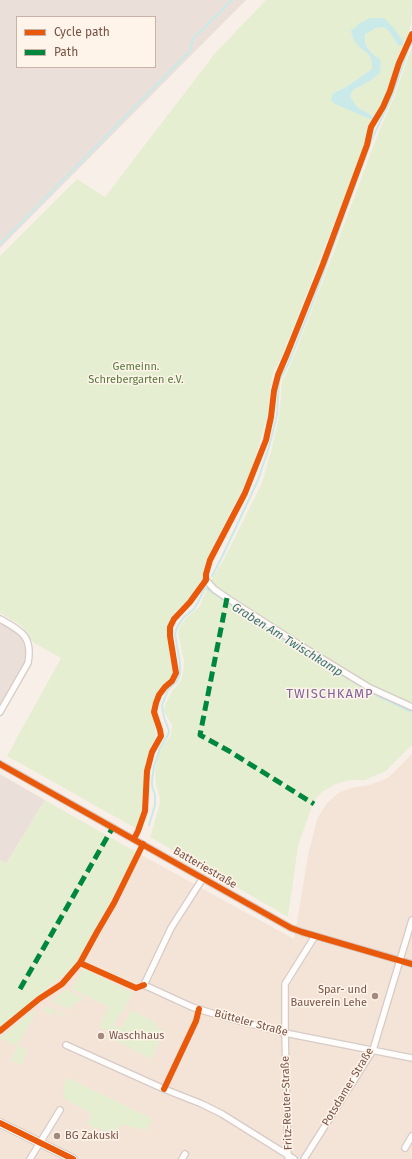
<!DOCTYPE html>
<meta charset="utf-8">
<style>
body{margin:0}
#map{position:relative;width:412px;height:1159px;overflow:hidden;background:#f8f0e8;font-family:"Fira Sans",sans-serif}
canvas{display:block}
.legend{position:absolute;left:16px;top:16px;width:140px;height:52px;box-sizing:border-box;background:#fff4ea;border:1px solid #c9b3a9;margin:0;padding:5px 7px;list-style:none;font-size:12px;color:#775247}
.legend li{display:flex;align-items:center;gap:8px;height:20px}
.legend b{width:20px;border:1px solid #c9b3a9}
</style>
<div id="map">
<canvas width="412" height="1159"></canvas>
<ul class="legend">
<li><b style="height:5px;background:#e8590c"></b>Cycle path</li>
<li><b style="height:5px;background:#00873e"></b>Path</li>
</ul>
</div>
<script>
const ctx = document.querySelector('canvas').getContext('2d');
ctx.lineJoin = 'round';
function fill(path, color) {
  ctx.fillStyle = color;
  ctx.fill(path, 'evenodd');
}
function strokePath(path, color, width, dash) {
  ctx.strokeStyle = color;
  ctx.lineWidth = width;
  ctx.lineCap = dash ? 'butt' : 'round';
  ctx.setLineDash(dash || []);
  ctx.stroke(path);
}
function label(font, color, halo, rows, align = 'center') {
  ctx.font = font + ' "Fira Sans",sans-serif';
  ctx.lineWidth = 3;
  ctx.setLineDash([]);
  ctx.textBaseline = 'middle';
  ctx.strokeStyle = halo;
  ctx.fillStyle = color;
  for (const [text, x, y, turn = 0] of rows) {
    ctx.save();
    ctx.translate(x, y);
    ctx.rotate((+turn || 0) * Math.PI / 180);
    ctx.textAlign = isNaN(turn) ? turn : align;
    if (halo) ctx.strokeText(text, 0, 0);
    ctx.fillText(text, 0, 0);
    ctx.restore();
  }
}
fill(new Path2D(`
 M412 754V1159H0V1027L79 962 136 852 294 939 308 855 317 819 327 803 338 793 351 788 369 785 388 778Z`), '#f4e4d8');
fill(new Path2D(`
 M0 0H246L0 248ZM17 17H155V67H17Z
 M0 622 16 632 21 637 26 646V656L25 662 0 705Z
 M0 774 45 800 6 864 0 860Z`), '#eae0d9');
fill(new Path2D(`
 M266 0H412C412 17 412 32 402 46L388 90 374 117 357 107 350 96 353 90 370 81 380 73V59C370 52 365 47 365 34L377 28 383 27 390 31 398 45 393 27 360 23 364 50 370 56 373 62 372 69 346 87 333 93 336 104 372 120 365 144 299 313 281 358 273 373 270 390 267 417 257 452 249 477 207 558 204 568 203 579 193 595 176 611 172 619 168 628V637L171 663 174 674 171 680 164 685 157 695 152 708 156 736 149 751 144 771 145 806 137 829 7 756 61 658 34 643 27 635 22 626 0 613V256L77 179 105 197 216 52Z
 M411 49 412 50V745L386 771 365 780H351L336 784 322 792 314 801 298 846 288 917 150 837 159 807 160 799 156 784 155 772 158 755 161 748 171 735 172 725 164 711 165 705 172 691 180 682 183 674 184 661 178 633 179 627 186 618 195 611 200 605 210 582 224 559 262 483 272 448 279 416 282 382 292 361 313 307 379 131 394 97Z
 M45 800 136 852 79 962 0 1027V860L6 864Z
 M83 968 133 993 122 1014 120 1013 114 1025 121 1028 131 1010 155 1022V1024L158 1026 157 1028 164 1031 151 1059 111 1038 113 1033 99 1027 108 1007 72 989Z
 M67 989 84 999 73 1004 70 1010 51 1001Z
 M46 1006 66 1016 65 1018 54 1012 52 1015 43 1011Z
 M35 1009V1014L18 1045 28 1050 21 1065 11 1060 17 1047 0 1038Z
 M68 1078 153 1119 147 1130 121 1125 113 1135 98 1127 96 1129 87 1123 92 1114 63 1098 65 1080Z`), '#e6eed1');
fill(new Path2D(`
 M370 18H384L393 27 403 41 402 46 398 45 389 31 383 27 377 28 365 34C364 47 370 52 380 59L381 64 380 73 370 81 353 90 350 96 357 107 374 117 372 120 335 104 331 100 333 93 346 87 372 69C373 51 364 54 356 43 353 40 352 34 351 31L360 23Z`), '#c9eae9');
strokePath(new Path2D(`
 M0 244 190 51 193 39 232 0
 M212 576 222 557 258 480 269 447 277 415 279 382 290 360 311 307 372 139 393 94 408 50 412 42
 M149 825 155 805V795L152 786V779L154 767 160 748 168 735 169 731 164 717 162 705 168 690 177 681 180 674V663L175 634 177 627 184 617 193 610 197 604 205 588 209 590 229 604 303 652 376 695 412 712`), '#c9eae9', 2);
const street = new Path2D(`
 M206 580 214 589 227 598 303 647 370 688 412 707
 M0 619C21 631 33 636 28 663L0 712
 M0 764 291 928 302 932 412 964
 M203 878 171 928 144 985 192 1007 221 1016 285 1033 412 1058
 M66 1045 164 1089 202 1104 222 1114 294 1159
 M405 1148 412 1136
 M288 1157 285 1033V984L315 936
 M30 1159 60 1110
 M182 1159 185 1154
 M304 1159 373 1050 412 920`);
const secondary = new Path2D(`
 M0 1123 73 1159`);
strokePath(street, '#d6cbc6', 8);
strokePath(secondary, '#d8ccc6', 10);
strokePath(street, '#fefdfc', 5.5);
strokePath(secondary, '#fefdfc', 8);
strokePath(new Path2D(`
 M227 598 200 735 229 751 314 804
 M20 989 113 827`), '#00873e', 5, [10, 5]);
strokePath(new Path2D(`
 M0 764 291 928 302 932 412 964
 M134 839 138 831 145 811 147 771 152 752 161 736 160 730 154 712 156 703 159 695 165 687 172 681 176 673 170 636V627L174 619 190 602 206 580V574L210 560 245 493 266 440 271 417 274 391 278 375 287 354 323 264 367 145 371 127 383 107 390 91 399 63 412 34
 M80 963 136 988 144 985
 M0 1031 39 999 62 984 80 963 97 932 114 903 143 844
 M164 1089 196 1021 199 1009
 M0 1123 73 1159`), '#e8590c', 6);
for (const [x, y, r, color] of [
 [375,996,4,"#a4897f"],
 [101,1036,4,"#a4897f"],
 [57,1136,4,"#a4897f"]
]) {
  const dot = new Path2D();
  dot.arc(x, y, r, 0, 2 * Math.PI);
  ctx.fillStyle = color;
  ctx.fill(dot);
  strokePath(dot, '#fff4ea', 1.5);
}
label('11px', '#54783c', '#fff4ea', [
 ["Gemeinn.",136,367],
 ["Schrebergarten e.V.",136,380]
]);
label('11px', '#775247', '#fff4ea', [
 ["Batteriestraße",205,868,30],
 ["Bütteler Straße",251,1023,15],
 ["Potsdamer Straße",348,1087,-59],
 ["Fritz-Reuter-Straße",287,1103,-92]
]);
label('11px', '#775247', '#fff4ea', [
 ["Spar- und",367,990,"right"],
 ["Bauverein Lehe",367,1003,"right"],
 ["Waschhaus",109,1036],
 ["BG Zakuski",65,1136]
], 'left');
label('italic 12px', '#377476', '#fff4ea', [
 ["Graben Am Twischkamp",287,640,32]
]);
ctx.letterSpacing = '1px';
label('13px', '#81619b', '#fff4ea', [
 ["TWISCHKAMP",330,694]
]);
ctx.letterSpacing = '0px';
</script>
